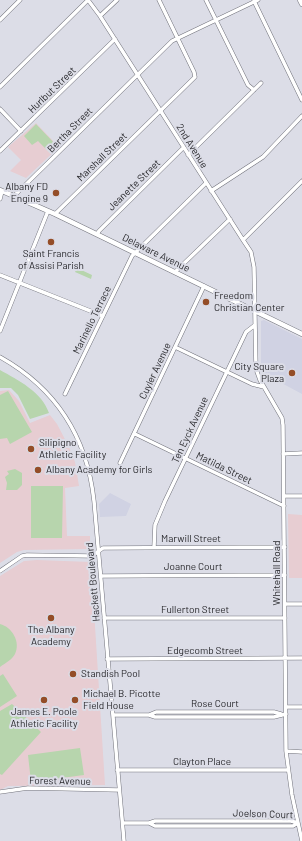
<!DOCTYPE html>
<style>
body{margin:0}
canvas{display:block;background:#dcdde7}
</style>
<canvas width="302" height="841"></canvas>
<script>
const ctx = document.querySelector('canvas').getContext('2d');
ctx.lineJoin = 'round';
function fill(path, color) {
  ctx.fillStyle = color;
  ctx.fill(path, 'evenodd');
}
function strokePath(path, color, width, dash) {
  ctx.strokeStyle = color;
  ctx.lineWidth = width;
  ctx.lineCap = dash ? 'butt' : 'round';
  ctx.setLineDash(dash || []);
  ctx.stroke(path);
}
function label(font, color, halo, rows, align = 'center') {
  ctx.font = font + ' Barlow,sans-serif';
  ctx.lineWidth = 4;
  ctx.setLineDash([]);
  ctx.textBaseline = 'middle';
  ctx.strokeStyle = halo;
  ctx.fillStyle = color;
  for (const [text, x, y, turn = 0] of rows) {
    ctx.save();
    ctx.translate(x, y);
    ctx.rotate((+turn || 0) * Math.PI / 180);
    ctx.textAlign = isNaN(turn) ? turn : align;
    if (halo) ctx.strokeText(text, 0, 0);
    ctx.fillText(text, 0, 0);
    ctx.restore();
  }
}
fill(new Path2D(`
 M264 320 302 339V394L261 372V321Z
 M110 493 131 504 126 516 100 517 99 504Z`), '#d0d2e3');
fill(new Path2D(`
 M36 123 59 147 26 178 10 171 21 160 8 147Z
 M9 390 19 401 30 423 50 415 57 424 68 445 75 462 79 486 65 488 67 536H90V548L88 549 24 550 17 552 0 563V391Z
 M288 514 302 515V578H289Z
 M37 560 91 562 105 785 8 786 0 790V576L24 561Z`), '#e7cdd2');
fill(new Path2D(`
 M36 124 57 146 50 153 38 141 32 145 24 136Z
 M77 268 92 275 91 279 75 272Z
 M0 370C18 380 42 392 49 413L30 419 18 395 11 388H0Z
 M8 391 32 432 10 444 7 438 0 439V395Z
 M15 469 22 473V485L17 490H6L7 483 5 477 9 474 7 471Z
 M31 486H63L62 538H31Z
 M0 624C12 627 21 642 15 654 12 660 5 663 0 667Z
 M3 674 17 696 0 707V676Z
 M12 704 41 732 2 775 0 774V711Z
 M80 748 84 775 31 782 28 755Z`), '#b7d5ad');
const minor = new Path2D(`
 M88 0 100 16 243 240 251 252 254 267 256 369 260 380 282 418 283 425 286 751 292 795 302 841
 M206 0 248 85 254 90
 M254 1 302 100
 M100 16 117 0
 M0 20 20 0
 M0 87 88 0
 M0 109 21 131
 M0 151 115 39
 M188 155 261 83
 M211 191 263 157 302 116
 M14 196 172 41 258 0
 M0 199 2 191
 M55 214 195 77 194 72 159 0
 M97 234 99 231 183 148
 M243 240 302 181
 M175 272 230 219
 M0 275 103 316
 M0 331 48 211
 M175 347 252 384 264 387
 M0 357C57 389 87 437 94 501L124 841
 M65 394 132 256 206 183
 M135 434 284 506
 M283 454 302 453
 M120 463 204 286
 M284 496H302
 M154 547 155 525 165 501 246 332 255 325
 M0 571 22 556 27 555 92 556 103 548 285 547
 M101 576 285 575
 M285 604H302
 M104 618H285
 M107 659 302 658
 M286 707H302
 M113 715H149L155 717H274L286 714
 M149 715 156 712H274L281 714
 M286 751 302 752
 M117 770H288
 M0 792 28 788 119 790
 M123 823H149L155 821H291L298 823
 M149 823 155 826H293L298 823`);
const major = new Path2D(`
 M300 0 302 4
 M0 190 55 214 302 334`);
strokePath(minor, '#71727b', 4.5);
strokePath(major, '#71727b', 5.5);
strokePath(minor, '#fff', 3.5);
strokePath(major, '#fff', 4.5);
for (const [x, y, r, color] of [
 [56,193,4,"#944d27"],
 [51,242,4,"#944d27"],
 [206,302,4,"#944d27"],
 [292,373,4,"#944d27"],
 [31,449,4,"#944d27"],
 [38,470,4,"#944d27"],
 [51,618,4,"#944d27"],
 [73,674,4,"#944d27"],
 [44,700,4,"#944d27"],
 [75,700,4,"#944d27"]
]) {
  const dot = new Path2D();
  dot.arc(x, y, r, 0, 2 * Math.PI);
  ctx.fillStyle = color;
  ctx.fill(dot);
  strokePath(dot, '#dcdde7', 1.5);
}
label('10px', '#29292d', '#dcdde7', [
 ["Hurlbut Street",52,90,-44],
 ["Bertha Street",70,130,-45],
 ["2nd Avenue",192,146,58],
 ["Marshall Street",102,157,-44],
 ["Jeanette Street",134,185,-44],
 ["Delaware Avenue",156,253,26],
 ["Marinello Terrace",92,320,-64],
 ["Cuyler Avenue",155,371,-65],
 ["Ten Eyck Avenue",190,430,-65],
 ["Matilda Street",224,468,26],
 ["Marwill Street",191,539],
 ["Joanne Court",193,567],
 ["Whitehall Road",277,573,-90],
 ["Hackett Boulevard",93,582,-95],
 ["Fullerton Street",195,610],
 ["Edgecomb Street",205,651],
 ["Rose Court",215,704],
 ["Clayton Place",202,762],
 ["Forest Avenue",60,781,1],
 ["Joelson Court",263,814,2]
]);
label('10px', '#29292d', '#dcdde7', [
 ["Albany FD",48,187,"right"],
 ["Engine 9",48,199,"right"],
 ["Saint Francis",51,254,"center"],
 ["of Assisi Parish",51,266,"center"],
 ["Freedom",214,296],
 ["Christian Center",214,308],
 ["City Square",284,367,"right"],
 ["Plaza",284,379,"right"],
 ["Silipigno",39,443],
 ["Athletic Facility",39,455],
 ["Albany Academy for Girls",46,470],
 ["The Albany",51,630,"center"],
 ["Academy",51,642,"center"],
 ["Standish Pool",81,674],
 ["Michael B. Picotte",83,694],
 ["Field House",83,706],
 ["James E. Poole",44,712,"center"],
 ["Athletic Facility",44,724,"center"]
], 'left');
</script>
